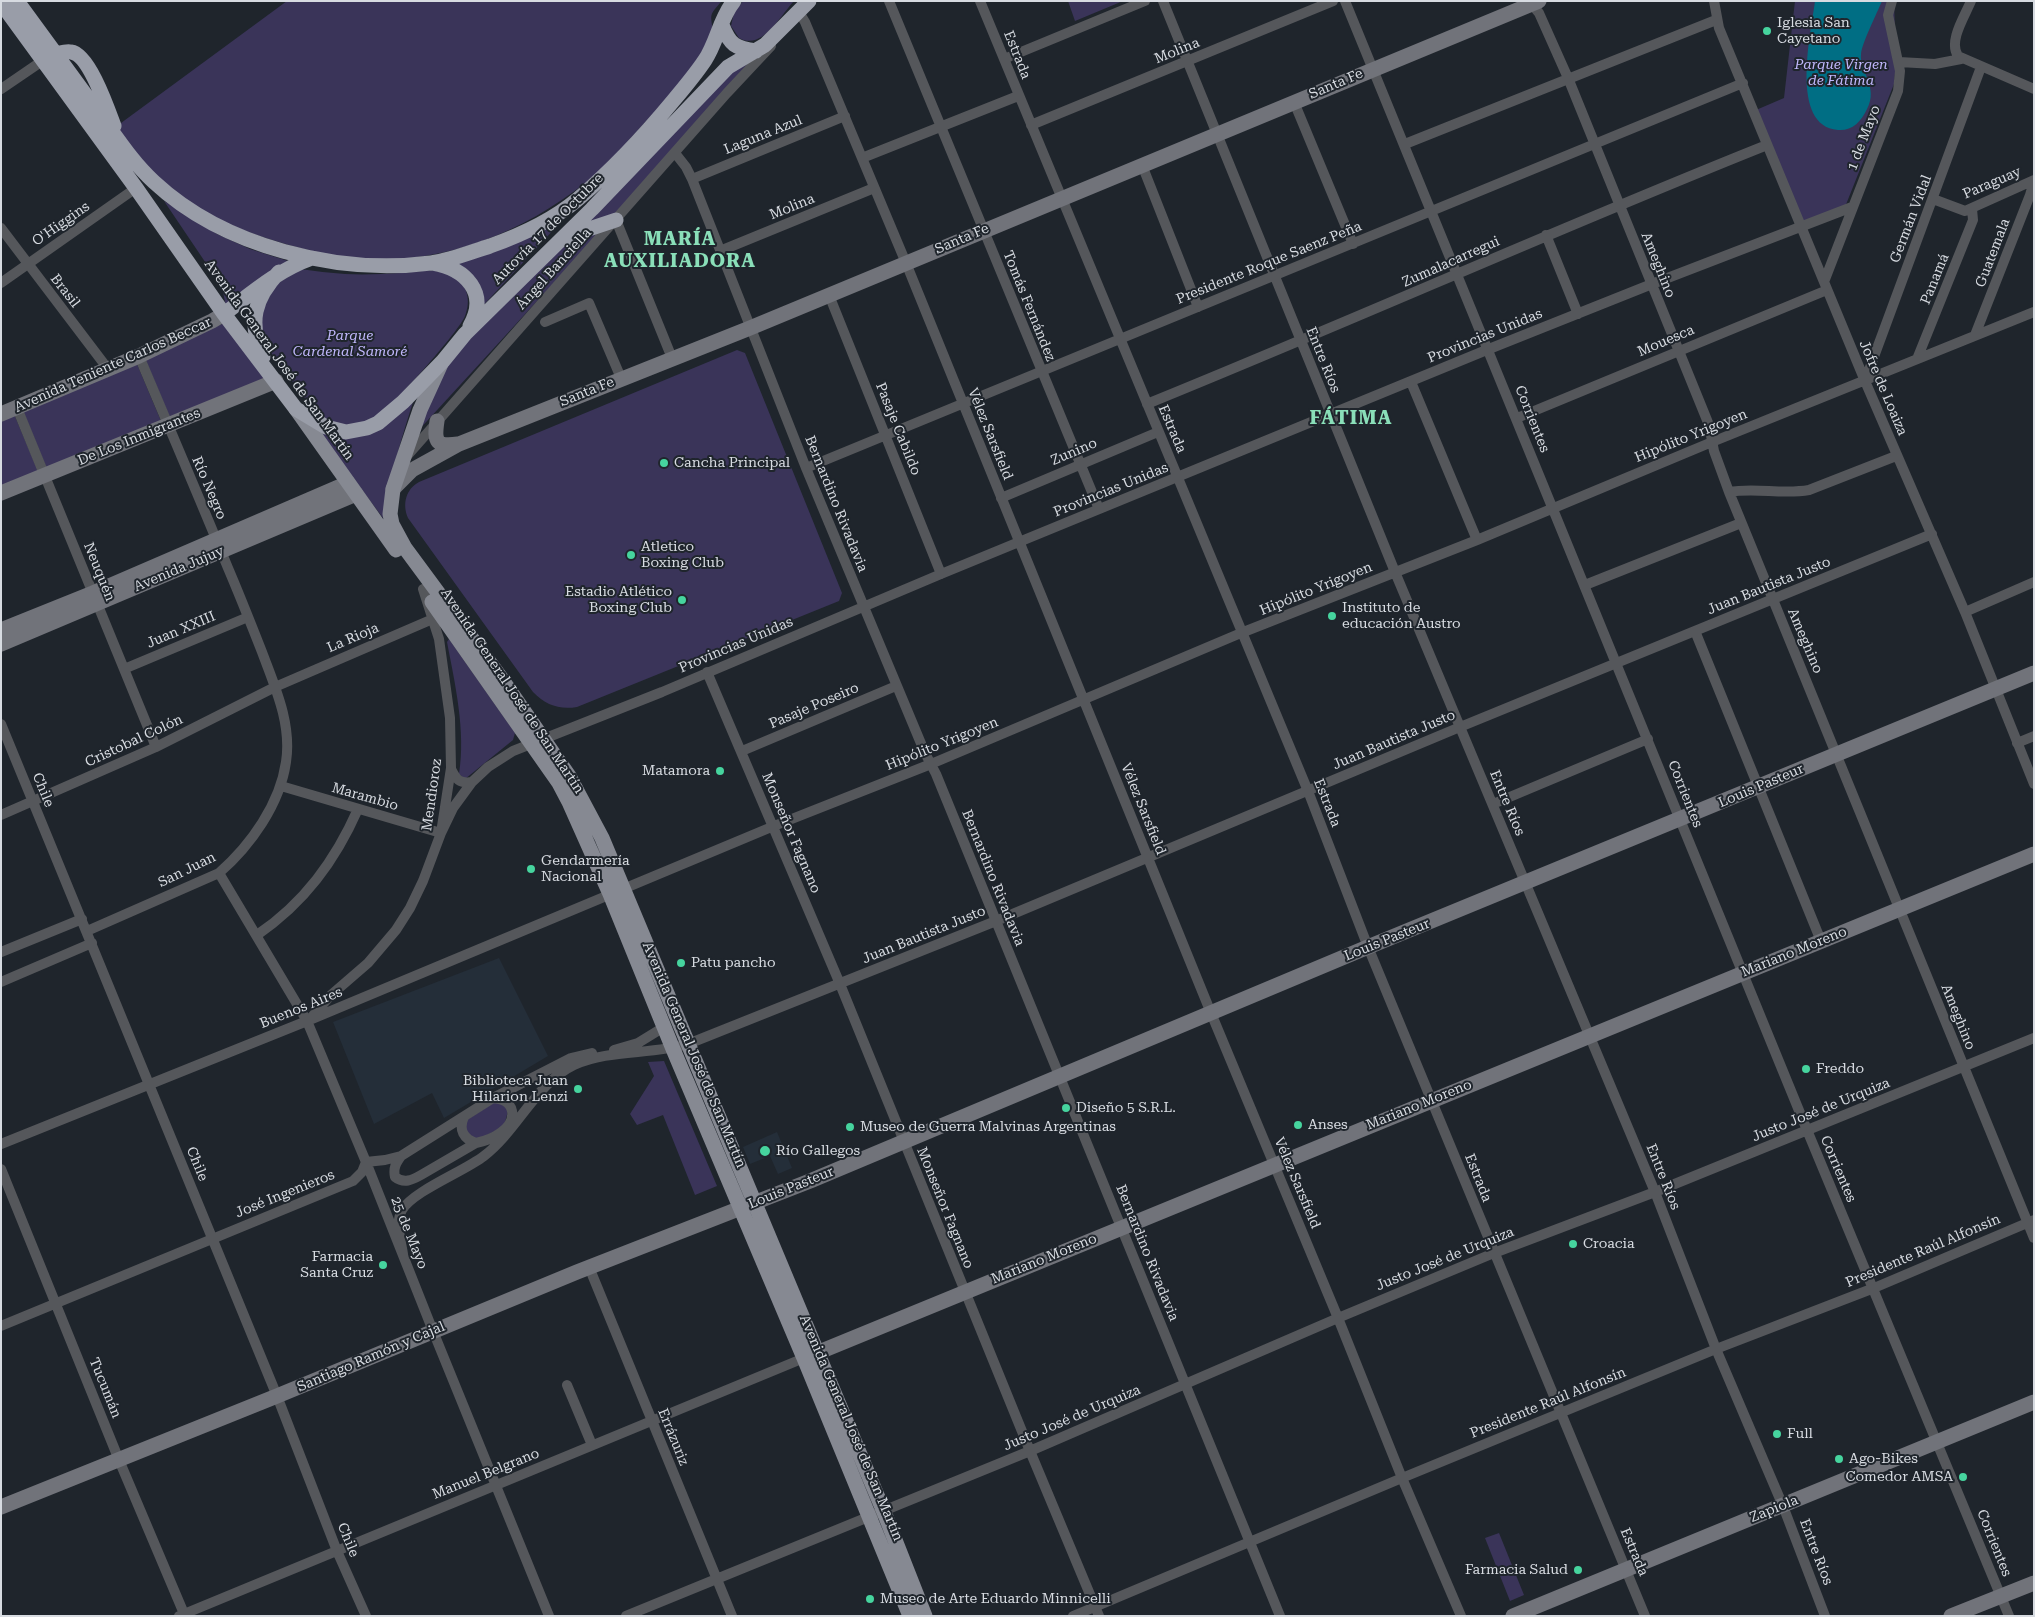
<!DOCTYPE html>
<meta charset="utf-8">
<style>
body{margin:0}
#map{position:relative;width:2035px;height:1617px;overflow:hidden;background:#1f252c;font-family:"Roboto Serif",serif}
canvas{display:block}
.frame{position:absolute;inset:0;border:2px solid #d7dbe1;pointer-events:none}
</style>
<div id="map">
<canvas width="2035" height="1617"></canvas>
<div class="frame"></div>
</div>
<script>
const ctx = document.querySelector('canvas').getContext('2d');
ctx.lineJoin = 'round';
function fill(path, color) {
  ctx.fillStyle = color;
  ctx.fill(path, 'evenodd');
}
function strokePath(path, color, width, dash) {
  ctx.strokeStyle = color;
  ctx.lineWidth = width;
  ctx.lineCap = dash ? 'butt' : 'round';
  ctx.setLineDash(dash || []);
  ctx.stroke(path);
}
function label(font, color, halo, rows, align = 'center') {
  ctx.font = font + ' "Roboto Serif",serif';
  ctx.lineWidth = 4;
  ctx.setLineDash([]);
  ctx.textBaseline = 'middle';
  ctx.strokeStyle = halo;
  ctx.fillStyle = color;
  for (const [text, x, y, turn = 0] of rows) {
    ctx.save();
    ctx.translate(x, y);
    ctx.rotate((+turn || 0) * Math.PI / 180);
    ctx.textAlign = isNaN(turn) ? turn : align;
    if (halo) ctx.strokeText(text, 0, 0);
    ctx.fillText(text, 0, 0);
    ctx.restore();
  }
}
fill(new Path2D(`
 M499 958 548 1056 444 1118 432 1093 374 1124 333 1022Z
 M777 1132 792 1168 778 1174 770 1156 750 1164 743 1147Z`), '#242e39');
fill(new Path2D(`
 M287 1H722C708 16 711 14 713 32 705 46 698 62 688 75 674 93 656 110 640 128 626 143 612 160 596 174 534 227 450 264 368 259 337 258 308 251 279 242 230 228 178 203 144 163 136 154 115 136 121 123Z
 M743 1H794C780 16 762 51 739 38L731 26 734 12Z
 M1068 1H1123L1075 21Z
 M1795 1H1894L1896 62 1894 84 1845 207 1803 222 1756 110 1784 98Z
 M761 53 614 217 577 229 728 71Z
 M164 201 217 234 250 249 288 261 226 307 222 287Z
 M570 212 479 310 454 261Z
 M605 227 416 433 430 396 455 352 549 255 570 242Z
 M300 269C315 271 330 273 345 274 364 275 383 274 402 273 421 272 436 267 454 277 468 285 471 301 465 316 460 330 397 401 384 411 373 418 362 425 350 426 338 428 324 418 315 412L263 342 261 314 275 285Z
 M222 324H224L269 378 170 418 146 361 148 356Z
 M737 350 745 353 842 593 839 601 577 707C559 710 546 705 533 692L408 518C402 504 406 489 419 482Z
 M137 364 161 421 47 469 23 411Z
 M415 396C402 437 390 472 387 515L383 518 315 427 338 436Z
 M14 414 38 471 1 488V417Z
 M449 639 515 733 513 740 465 779 459 774C466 731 455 684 447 642Z
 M664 1061 717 1186 695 1195 663 1115 637 1125 630 1114 654 1076 648 1062Z
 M495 1102 504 1105 508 1111 504 1126 478 1140 466 1133V1124L468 1119Z
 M1499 1533 1524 1595 1510 1601 1485 1538Z`), '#3a3459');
fill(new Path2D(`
 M1815 1H1882C1877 13 1862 43 1861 54 1859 71 1879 87 1867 109 1861 122 1852 131 1838 130 1789 126 1811 33 1815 1Z`), '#006e84');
strokePath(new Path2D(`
 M889 1 1099 509
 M980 1 1308 791 1368 947 1645 1616
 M1163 1 1395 572 1655 1192 1716 1349 1783 1506 1825 1616
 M1345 1 1807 1130 2009 1616
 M1529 1 1539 13 1568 78 1709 425 1714 451 1729 492 2034 1238
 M1714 1 1719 28 1865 381 1965 612 2034 784
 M1971 1C1965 16 1948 41 1958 56L2034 89
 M799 12 805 22 906 263 1211 1013 1338 1318 1402 1478 1461 1616
 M1004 59 1145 1
 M1899 62 1935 64 1961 59
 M1 89 48 57
 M1294 102 1353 244
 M1031 125 1333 1
 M1405 144 1716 20
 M675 153 686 167 692 179 806 468 925 753 936 774 1280 1616
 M862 158 1018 96
 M1142 165 1198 307
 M692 179 845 116
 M1933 199 1965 211 2034 180
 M616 220 672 358
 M1 228 108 369
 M1546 235 1578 314
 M720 251 874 188
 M1824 282 1898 91 1900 71 1888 15 1892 1
 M1 283 136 188
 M829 295 941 574
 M545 322 589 303 621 378
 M1975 335 2030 195 2034 181
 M1917 359 1973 220 1972 209
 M1865 381 1981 67
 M1411 382 1477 540
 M1147 404C1354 320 1559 228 1767 145
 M17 408 156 747
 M1517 418 1827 290
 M407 456 727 93 771 46
 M806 468 1743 83
 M1729 492C1756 487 1782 495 1809 490L1896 456
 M1001 498 1158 432
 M1585 585 1741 523
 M1965 612 2034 582
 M1695 631 1821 941
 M124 669 248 617
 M707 672 840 984 1030 1451 1099 1616
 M1 724 277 1396 337 1551 366 1616
 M2017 743 2034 736
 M742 751 896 686
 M451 769C456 779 459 784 472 782
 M281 786 441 833
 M1493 804 1648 739
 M1 815 156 747 275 687 442 615
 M441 833 453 808 472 782 488 767 513 751 662 692 941 574 1489 349 1652 284 1852 207
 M219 873 307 1021 366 1162 433 1331 549 1616
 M87 931 219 873C251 845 280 804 286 762 292 724 275 687 262 652 251 624 240 596 228 568 199 497 169 427 139 356
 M257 935C304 903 335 861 358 809
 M1 952 82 919
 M1 982 92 943
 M310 1019 331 995 368 963 396 930 410 908 423 881 441 833 451 768 450 718 439 639 423 589
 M614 1050 638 1043 664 1027
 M464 1117C458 1130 464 1139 476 1143 491 1140 515 1129 512 1111 510 1101 501 1099 493 1098
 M1 1144 307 1021 774 826 931 764 1241 633 1477 540 1712 442 2034 312
 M401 1156C396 1163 393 1168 395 1177 404 1184 412 1180 421 1175L476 1143
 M366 1162 385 1160 401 1156 493 1098 571 1058 592 1053
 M1 1169 119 1460 185 1616
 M403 1254C401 1241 395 1222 402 1210 413 1191 465 1171 484 1156 517 1131 536 1083 574 1065 609 1049 651 1055 688 1044L996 921 1460 727 1932 534
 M589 1267 732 1616
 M1 1326 353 1181 362 1172 366 1162
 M567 1385 592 1445
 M179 1616 804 1358
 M626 1616 1030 1451 1338 1318 1494 1253 1655 1192 2034 1038
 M1073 1616 1402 1478 1716 1349 1874 1288 2034 1220`), '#55575b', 10);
strokePath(new Path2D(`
 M1 414 139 356 212 321 224 314
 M437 421C434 442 436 447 458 444
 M393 489 412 470 459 444 750 328 1539 1
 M1 493 276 381
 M1 630 93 593 348 483
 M1 644 356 494
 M807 1357 2034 854
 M1 1507 277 1396 577 1272 810 1181 1368 947 2034 673
 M1513 1616 2034 1402
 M1951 1616 2034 1583`), '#71737a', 15);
strokePath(new Path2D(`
 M441 364 420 410 393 489 390 514 392 524 405 548 501 678 569 776 602 838 884 1512 925 1616
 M296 409 396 550
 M432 602 559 783 569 802 610 894 673 1049 804 1358 910 1616`), '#868992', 15);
strokePath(new Path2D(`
 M17 1C45 39 73 78 101 116 117 138 133 163 154 182 224 247 338 275 431 263 452 260 471 252 490 246 521 235 552 221 578 199 612 170 644 136 673 101 684 88 695 75 705 60 717 42 720 18 734 1
 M1 3 136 188 224 314 296 409 326 427 346 432 367 428 378 423 403 402 443 361 465 334 592 209 728 67 765 45 809 1
 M722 25C730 45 735 48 756 51
 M55 54C60 53 66 51 71 52 89 54 108 110 114 126
 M568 240 586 230 616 220
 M433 263C466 269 489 293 470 326
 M224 314C252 293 278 270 312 258
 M263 357C248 322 254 299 279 272`), '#999da8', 15);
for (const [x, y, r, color] of [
 [1767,31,5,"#46d49e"],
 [664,463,5,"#46d49e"],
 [631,555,5,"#46d49e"],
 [682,600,5,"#46d49e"],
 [1332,616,5,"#46d49e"],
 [720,771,5,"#46d49e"],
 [531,869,5,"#46d49e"],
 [681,963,5,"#46d49e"],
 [1806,1069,5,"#46d49e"],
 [578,1089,5,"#46d49e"],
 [1066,1108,5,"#46d49e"],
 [1298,1125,5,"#46d49e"],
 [850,1127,5,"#46d49e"],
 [765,1151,6,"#46d49e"],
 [1573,1244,5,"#46d49e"],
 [383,1265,5,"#46d49e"],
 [1777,1434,5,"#46d49e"],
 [1839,1459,5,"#46d49e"],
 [1963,1477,5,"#46d49e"],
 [1578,1570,5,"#46d49e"],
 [870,1599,5,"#46d49e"]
]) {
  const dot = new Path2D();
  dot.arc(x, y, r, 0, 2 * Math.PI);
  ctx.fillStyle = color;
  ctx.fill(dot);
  strokePath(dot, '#1f252c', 2);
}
label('14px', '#d7dbe1', '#1f252c', [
 ["Iglesia San",1777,23],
 ["Cayetano",1777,39],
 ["Cancha Principal",674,463],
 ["Atletico",641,547],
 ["Boxing Club",641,563],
 ["Estadio Atlético",672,592,"right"],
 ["Boxing Club",672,608,"right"],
 ["Instituto de",1342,608],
 ["educación Austro",1342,624],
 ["Matamora",710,771,"right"],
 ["Gendarmería",541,861],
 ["Nacional",541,877],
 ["Patu pancho",691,963],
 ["Freddo",1816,1069],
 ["Biblioteca Juan",568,1081,"right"],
 ["Hilarion Lenzi",568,1097,"right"],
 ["Diseño 5 S.R.L.",1076,1108],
 ["Anses",1308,1125],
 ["Museo de Guerra Malvinas Argentinas",860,1127],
 ["Río Gallegos",776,1151],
 ["Croacia",1583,1244],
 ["Farmacia",373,1257,"right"],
 ["Santa Cruz",373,1273,"right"],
 ["Full",1787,1434],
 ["Ago-Bikes",1849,1459],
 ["Comedor AMSA",1953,1477,"right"],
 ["Farmacia Salud",1568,1570,"right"],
 ["Museo de Arte Eduardo Minnicelli",880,1599]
], 'left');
label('14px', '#d7dbe1', '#1f252c', [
 ["Molina",1177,51,-22],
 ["Estrada",1017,55,68],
 ["Santa Fe",1336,84,-23],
 ["Laguna Azul",763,135,-22],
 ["1 de Mayo",1864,138,-69],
 ["Paraguay",1992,183,-23],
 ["Molina",792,207,-22],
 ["Germán Vidal",1911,219,-69],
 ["O'Higgins",61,224,-35],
 ["Autovía 17 de Octubre",548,229,-45],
 ["Santa Fe",962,239,-23],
 ["Guatemala",1993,253,-69],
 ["Zumalacarregui",1451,262,-24],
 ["Presidente Roque Saenz Peña",1269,263,-22],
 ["Ameghino",1658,265,68],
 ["Ángel Banciella",554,269,-48],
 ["Panamá",1935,279,-68],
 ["Brasil",65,291,52],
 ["Tomás Fernández",1029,306,68],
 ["Provincias Unidas",1485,336,-22],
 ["Mouesca",1666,341,-23],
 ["Avenida General José de San Martín",279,360,54],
 ["Entre Ríos",1323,360,68],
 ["Avenida Teniente Carlos Beccar",113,365,-24],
 ["Jofre de Loaiza",1883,388,67],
 ["Santa Fe",587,392,-22],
 ["Corrientes",1532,419,68],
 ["Pasaje Cabildo",898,429,68],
 ["Estrada",1172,429,67],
 ["Vélez Sarsfield",990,434,68],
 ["Hipólito Yrigoyen",1691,436,-22],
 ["De Los Inmigrantes",139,437,-22],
 ["Zunino",1074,452,-23],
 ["Río Negro",209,488,67],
 ["Provincias Unidas",1111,490,-22],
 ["Bernardino Rivadavia",836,504,68],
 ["Avenida Jujuy",179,569,-23],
 ["Neuquén",99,572,68],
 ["Juan Bautista Justo",1769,586,-22],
 ["Hipólito Yrigoyen",1316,589,-22],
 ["Juan XXIII",181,630,-23],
 ["La Rioja",353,638,-23],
 ["Ameghino",1805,641,67],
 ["Provincias Unidas",736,645,-23],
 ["Avenida General José de San Martín",512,691,56],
 ["Pasaje Poseiro",814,706,-23],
 ["Juan Bautista Justo",1394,740,-23],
 ["Cristobal Colón",134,741,-25],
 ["Hipólito Yrigoyen",942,744,-22],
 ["Louis Pasteur",1761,786,-23],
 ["Chile",43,790,68],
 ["Corrientes",1685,794,68],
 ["Mendioroz",432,795,-82],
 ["Marambio",365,797,16],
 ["Estrada",1327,803,68],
 ["Entre Ríos",1507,803,67],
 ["Vélez Sarsfield",1143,809,68],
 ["Monseñor Fagnano",791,833,67],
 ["San Juan",187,870,-26],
 ["Bernardino Rivadavia",993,878,68],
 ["Juan Bautista Justo",924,935,-22],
 ["Louis Pasteur",1387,940,-22],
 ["Mariano Moreno",1794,952,-22],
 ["Buenos Aires",301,1008,-22],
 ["Ameghino",1958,1017,68],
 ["Avenida General José de San Martín",694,1055,67],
 ["Mariano Moreno",1419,1105,-22],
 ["Justo José de Urquiza",1821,1110,-22],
 ["Chile",197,1164,68],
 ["Corrientes",1838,1169,67],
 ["Entre Ríos",1663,1177,68],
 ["Estrada",1478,1178,68],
 ["Vélez Sarsfield",1297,1183,67],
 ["Louis Pasteur",791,1188,-22],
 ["José Ingenieros",285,1194,-22],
 ["Monseñor Fagnano",945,1208,68],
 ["25 de Mayo",409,1233,68],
 ["Presidente Raúl Alfonsín",1923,1251,-23],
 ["Bernardino Rivadavia",1147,1253,68],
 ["Mariano Moreno",1044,1259,-22],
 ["Justo José de Urquiza",1445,1259,-22],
 ["Santiago Ramón y Cajal",371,1357,-23],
 ["Tucumán",105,1388,68],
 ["Presidente Raúl Alfonsín",1548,1403,-22],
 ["Justo José de Urquiza",1072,1418,-23],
 ["Avenida General José de San Martín",851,1428,67],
 ["Errázuriz",673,1437,68],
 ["Manuel Belgrano",486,1474,-22],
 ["Zapiola",1774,1509,-22],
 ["Chile",348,1540,68],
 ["Corrientes",1994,1543,68],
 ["Estrada",1634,1552,67],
 ["Entre Ríos",1816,1552,69]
]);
label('italic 14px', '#c0b7fb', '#1f252c', [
 ["Parque Virgen",1841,65],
 ["de Fátima",1841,81],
 ["Parque",350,336],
 ["Cardenal Samoré",350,352]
]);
ctx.letterSpacing = '1px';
label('bold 19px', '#8adfb9', '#1f252c', [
 ["MARÍA",680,239],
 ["AUXILIADORA",680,261],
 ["FÁTIMA",1351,418]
]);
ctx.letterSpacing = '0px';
</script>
